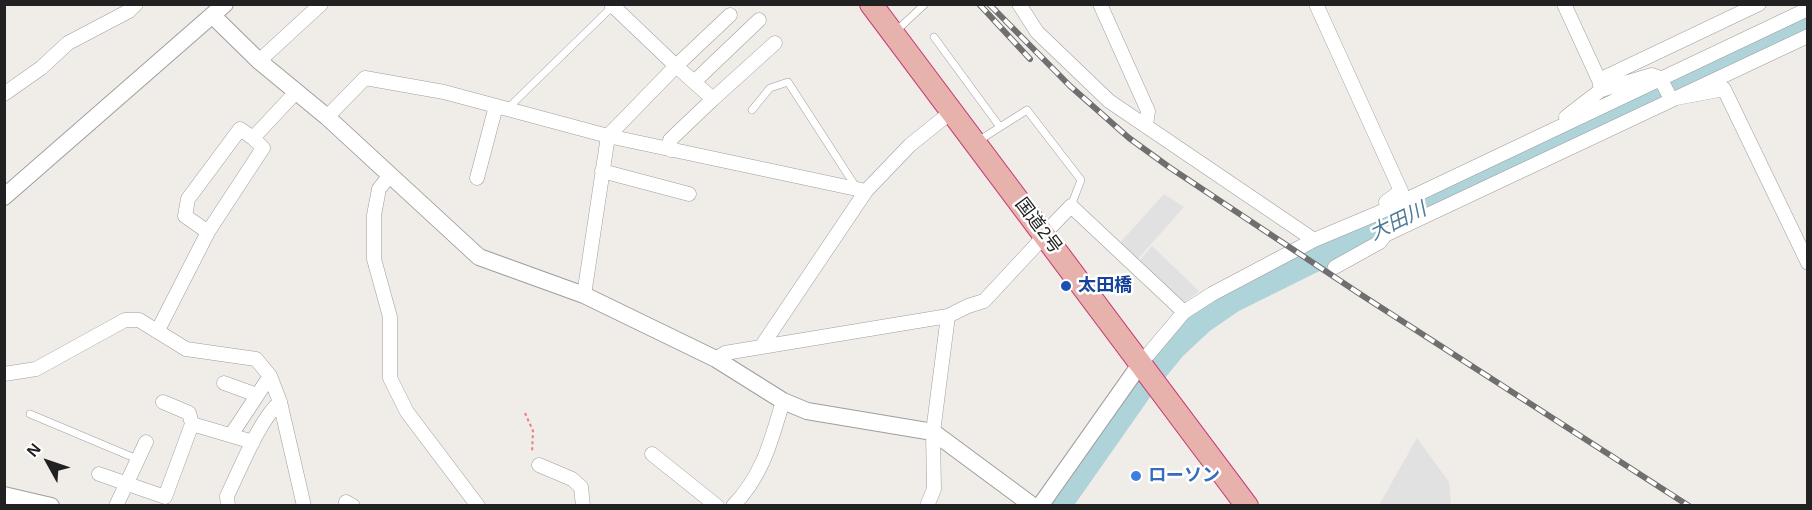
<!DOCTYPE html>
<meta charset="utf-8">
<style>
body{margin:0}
#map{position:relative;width:1812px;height:510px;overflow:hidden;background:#f0ede8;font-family:Arial,sans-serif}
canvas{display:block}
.frame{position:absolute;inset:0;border:6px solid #212121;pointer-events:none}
.north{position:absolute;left:18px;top:432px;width:60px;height:60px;-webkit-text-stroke:4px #fff;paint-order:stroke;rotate:310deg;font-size:16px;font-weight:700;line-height:24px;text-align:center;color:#212121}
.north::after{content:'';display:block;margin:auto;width:21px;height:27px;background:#212121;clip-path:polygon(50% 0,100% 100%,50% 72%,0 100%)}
</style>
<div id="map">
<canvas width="1812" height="510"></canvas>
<div class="frame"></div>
<div class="north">N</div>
</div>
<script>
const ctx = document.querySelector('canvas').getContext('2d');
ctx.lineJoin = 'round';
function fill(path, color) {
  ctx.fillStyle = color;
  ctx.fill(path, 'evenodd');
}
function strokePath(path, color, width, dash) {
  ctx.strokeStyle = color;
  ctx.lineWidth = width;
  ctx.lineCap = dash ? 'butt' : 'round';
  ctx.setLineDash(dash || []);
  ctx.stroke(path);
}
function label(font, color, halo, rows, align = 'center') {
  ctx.font = font + ' Arial,"Noto Sans JP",sans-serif';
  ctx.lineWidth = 5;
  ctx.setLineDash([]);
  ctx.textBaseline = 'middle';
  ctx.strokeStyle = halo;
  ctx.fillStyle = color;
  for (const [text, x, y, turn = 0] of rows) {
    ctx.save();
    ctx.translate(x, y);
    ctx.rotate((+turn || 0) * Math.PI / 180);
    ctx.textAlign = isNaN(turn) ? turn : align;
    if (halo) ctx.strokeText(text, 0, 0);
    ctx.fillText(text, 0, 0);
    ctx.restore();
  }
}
fill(new Path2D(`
 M1164 194 1184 207 1135 262 1117 246Z
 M1152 246 1199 291 1181 305 1136 265Z
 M1417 438 1449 482 1451 505H1379Z`), '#e1e1e1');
strokePath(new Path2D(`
 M1059 506 1146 382 1174 348 1203 321 1232 301 1335 250 1808 25`), '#aed3d9', 24);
const service = new Path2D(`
 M896 31 925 4
 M934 37 1000 127
 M507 109 615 4
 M752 110 770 88 788 82 854 184 859 187
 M978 141 1027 110 1081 180 1071 206
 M30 414 137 459`);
const minor = new Path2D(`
 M1019 4 1037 32 1109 101 1314 240
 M1100 4 1148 111 1146 125
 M1316 4 1401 191 1386 202
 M1564 4 1599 80 1601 90 1652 75 1660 78 1671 99 1724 89
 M259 61 321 4
 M1599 80 1759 4
 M694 82 759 20
 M1716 84 1724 89 1808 263
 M4 94 41 68 68 43 129 11 136 4
 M713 99 775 43
 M327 117 365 78 444 92 608 136 866 191
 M1566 117 1601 90
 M671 150 670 140 713 99 676 66 730 15
 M602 171 689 194
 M390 175 379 189 374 215V259L390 317V378L407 412 478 506
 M477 178 496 106
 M208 232 185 216 188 199 240 129 253 138
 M1335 267 1380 242 1385 235 1808 36
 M584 295 608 136 676 66 611 4
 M158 330 208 232 263 148 253 138 296 92
 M761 347 866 191 910 145 951 112
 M716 359 725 353 948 316 968 306 984 301 1037 244 1044 234 1071 206 1184 312
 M1141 363 1184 312 1212 294 1314 240 1376 214 1808 9
 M4 374 36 369 125 320H139L186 349 256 359 270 376 280 402 304 506
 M224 383 257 395
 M192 424 253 442
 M231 435 270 376
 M652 454 717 506
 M539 465 572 479 581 487 583 506
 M99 474 165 497 192 424 189 413 163 402
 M346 502 353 506
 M116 506 146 442
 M228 506 227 496C240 470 259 420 280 402
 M733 506C763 475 771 441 783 401
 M927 506 934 489 933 432 948 316`);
const tertiary = new Path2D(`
 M212 15 259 61 327 117 479 257 584 295 716 359 783 401 807 411 933 432 1033 506
 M4 197 225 4
 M4 495 51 506
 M1040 506 1141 363`);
const trunk = new Path2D(`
 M871 4 1247 506`);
strokePath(service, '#9e9e9e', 8);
strokePath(minor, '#9e9e9e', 15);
strokePath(tertiary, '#9e9e9e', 18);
strokePath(trunk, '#c93b7b', 24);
strokePath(new Path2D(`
 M525 413 533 431 532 453`), '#eb7e7f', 2, [3, 3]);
strokePath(service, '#fff', 7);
strokePath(minor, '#fff', 14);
strokePath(tertiary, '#fff', 16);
strokePath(trunk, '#e8b2ac', 22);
const rail = new Path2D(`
 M979 4 1030 59
 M989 4 1070 86 1129 138 1169 167 1360 294 1689 506`);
strokePath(rail, '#6f6f6f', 6);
strokePath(rail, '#fff', 4, [11]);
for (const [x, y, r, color] of [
 [1066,286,6,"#1a4fb4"],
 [1136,476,6,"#3f7fe0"]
]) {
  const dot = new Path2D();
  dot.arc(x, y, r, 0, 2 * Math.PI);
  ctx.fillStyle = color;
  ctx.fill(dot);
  strokePath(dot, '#fff', 2);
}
label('18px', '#212121', '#fff', [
 ["国道2号",1038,226,53]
]);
label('bold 18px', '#164399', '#fff', [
 ["太田橋",1078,286]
], 'left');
label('bold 18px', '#366cbe', '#fff', [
 ["ローソン",1148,476]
], 'left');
label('italic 20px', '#507b98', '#fff', [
 ["大田川",1398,222,-26]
]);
</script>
